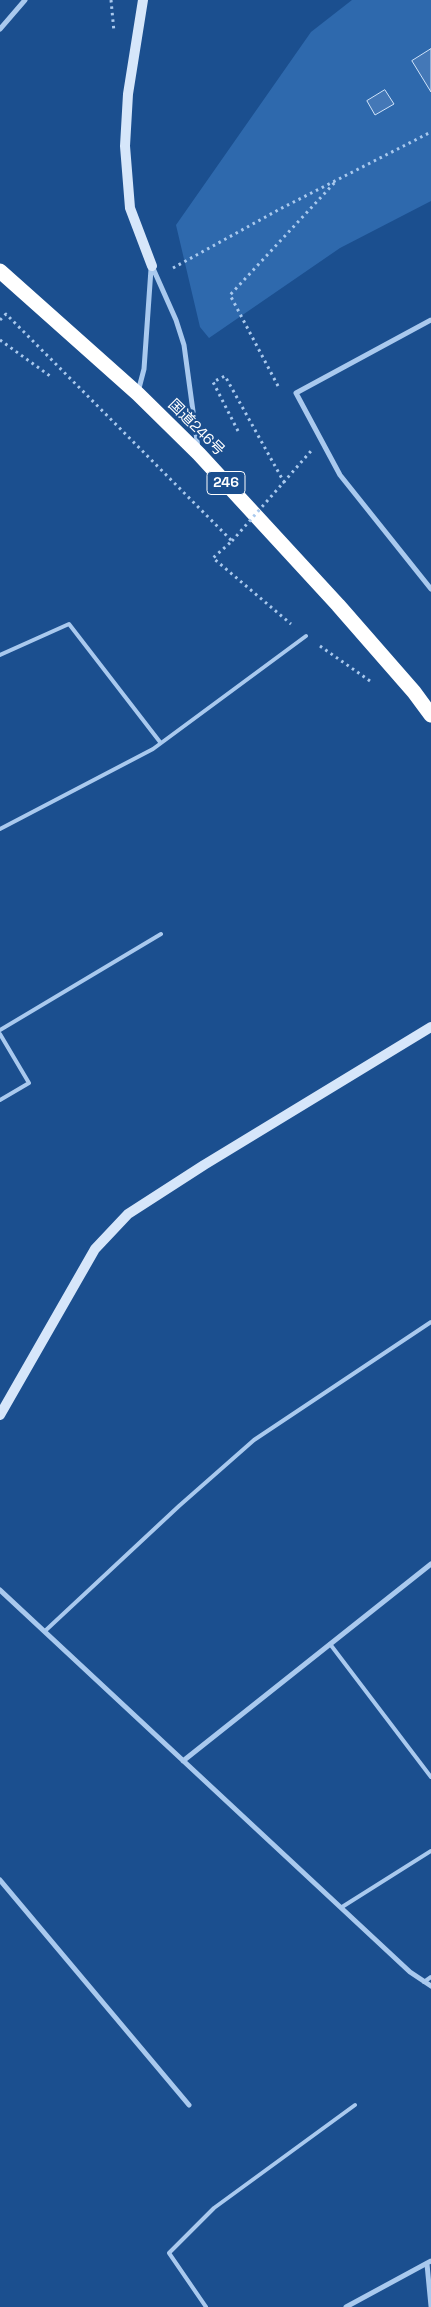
<!DOCTYPE html>
<meta charset="utf-8">
<style>
body{margin:0}
canvas{display:block;background:#1b4f8f}
</style>
<canvas width="431" height="2307"></canvas>
<script>
const ctx = document.querySelector('canvas').getContext('2d');
ctx.lineJoin = 'round';
function fill(path, color) {
  ctx.fillStyle = color;
  ctx.fill(path, 'evenodd');
}
function strokePath(path, color, width, dash) {
  ctx.strokeStyle = color;
  ctx.lineWidth = width;
  ctx.lineCap = dash ? 'butt' : 'round';
  ctx.setLineDash(dash || []);
  ctx.stroke(path);
}
function label(font, color, halo, rows, align = 'center') {
  ctx.font = font + ' "Space Grotesk","Noto Sans JP",sans-serif';
  ctx.lineWidth = 5;
  ctx.setLineDash([]);
  ctx.textBaseline = 'middle';
  ctx.strokeStyle = halo;
  ctx.fillStyle = color;
  for (const [text, x, y, turn = 0] of rows) {
    ctx.save();
    ctx.translate(x, y);
    ctx.rotate((+turn || 0) * Math.PI / 180);
    ctx.textAlign = isNaN(turn) ? turn : align;
    if (halo) ctx.strokeText(text, 0, 0);
    ctx.fillText(text, 0, 0);
    ctx.restore();
  }
}
fill(new Path2D(`
 M352 0H431V201L340 248 209 338 200 327 176 225 311 32Z`), '#2e69ad');
const building = new Path2D(`
 M431 49V92L412 61Z
 M385 90 394 104 375 115 367 101Z`);
fill(building, '#4478b7');
strokePath(building, '#cfe3fa', 1);
strokePath(new Path2D(`
 M111 0 114 32
 M173 268 280 209 431 132
 M0 320 6 314 232 541 213 558 291 624
 M0 340 50 376
 M278 386 230 295 337 180
 M238 431 213 382 225 376 285 484
 M320 646 370 681`), '#a9c9ee', 3, [2.5, 4]);
strokePath(new Path2D(`
 M0 655 69 624 160 742
 M0 829 153 749 306 636
 M0 1030 161 934
 M0 1034 29 1083 0 1100
 M45 1631 179 1506 254 1440 431 1322
 M330 1644 431 1777
 M342 1907 431 1851
 M424 1982 431 1977
 M206 2307 169 2253 214 2208 355 2105`), '#a9c9ee', 4);
strokePath(new Path2D(`
 M0 29 25 0
 M152 266 176 320 184 345 198 448
 M431 320 296 393 340 475 431 589
 M138 392 144 369 151 269
 M0 1590 410 1972 431 1986
 M183 1761 431 1564
 M0 1880 189 2105
 M427 2264 431 2306
 M346 2307 431 2261`), '#a9c9ee', 5);
strokePath(new Path2D(`
 M143 0 128 94 125 146 130 208 152 266
 M0 1415 95 1249 128 1214 204 1165 431 1027`), '#d6e6fa', 10);
strokePath(new Path2D(`
 M0 271 138 394 199 454 338 605 414 692 431 715`), '#fff', 15);
strokePath(new Path2D(`
 M232 541 311 451`), '#a9c9ee', 3, [2.5, 4]);
for (const [x, y, w] of [
 [226,483,38]
]) {
  const box = new Path2D();
  box.roundRect(x - w / 2, y - 11.5, w, 23, 4);
  ctx.fillStyle = '#1b4f8f';
  ctx.fill(box);
  strokePath(box, '#fff', 1);
}
label('bold 14px', '#fff', null, [
 ["246",226,483]
]);
label('15px', '#fff', '#1b4f8f', [
 ["国道246号",196,428,45]
]);
</script>
